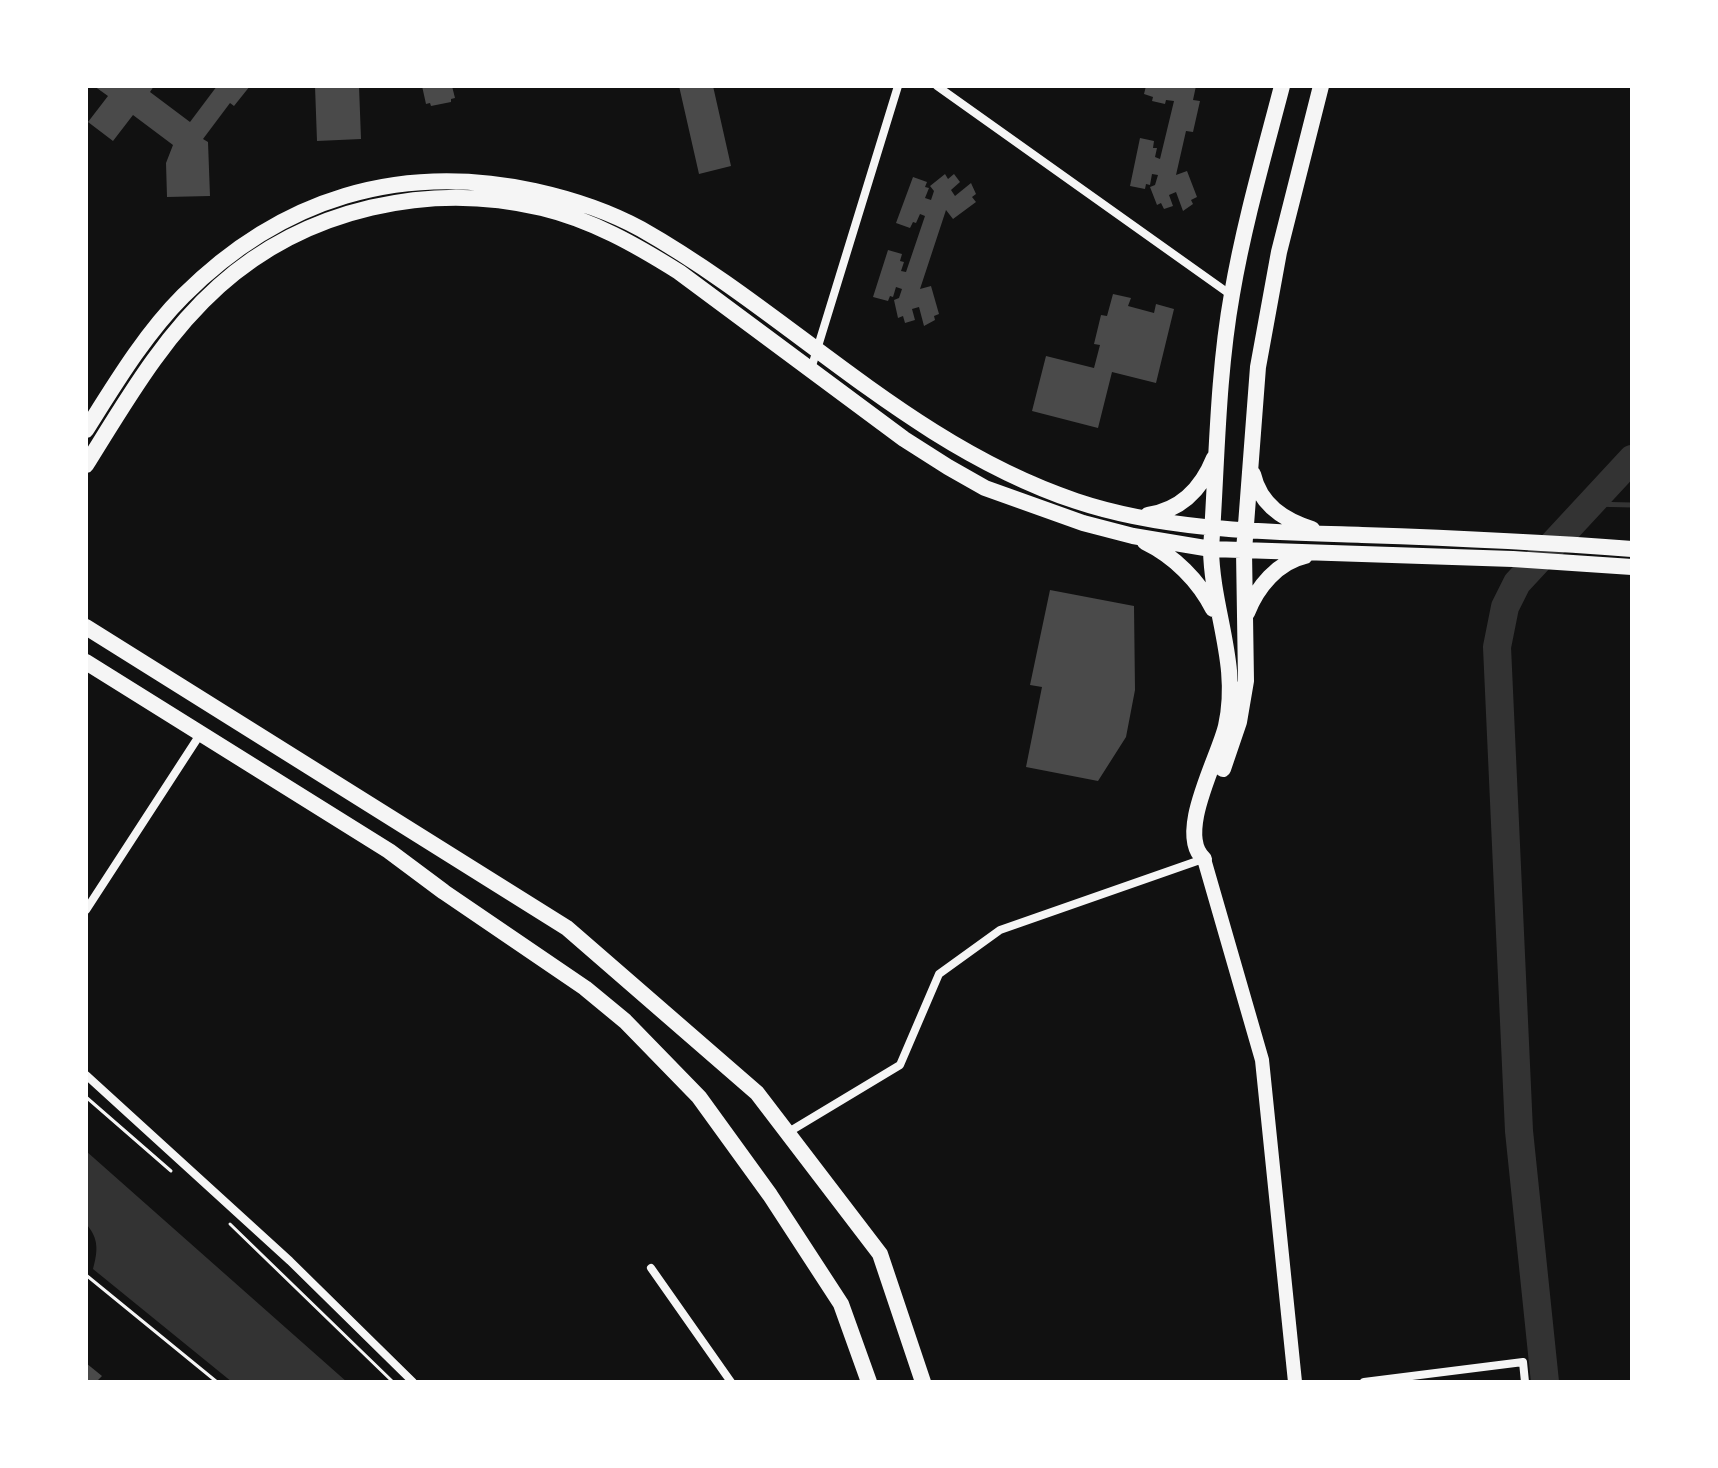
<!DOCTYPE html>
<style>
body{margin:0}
#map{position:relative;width:1718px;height:1468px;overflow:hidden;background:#111;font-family:Helvetica,sans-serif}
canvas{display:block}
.frame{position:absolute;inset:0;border:88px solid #fff;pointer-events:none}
</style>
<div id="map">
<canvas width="1718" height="1468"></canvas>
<div class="frame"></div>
</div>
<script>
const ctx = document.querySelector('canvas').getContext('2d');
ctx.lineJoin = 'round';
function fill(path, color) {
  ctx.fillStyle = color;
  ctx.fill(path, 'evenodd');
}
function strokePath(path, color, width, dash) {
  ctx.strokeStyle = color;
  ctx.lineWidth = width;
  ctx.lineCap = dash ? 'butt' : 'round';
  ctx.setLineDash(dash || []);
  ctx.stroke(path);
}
fill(new Path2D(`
 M86 1151 347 1382H232L93 1269C98 1251 99 1238 86 1224Z`), '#333');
strokePath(new Path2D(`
 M1590 504 1632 505`), '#333', 5);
strokePath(new Path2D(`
 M1545 1382 1519 1131 1497 647 1505 607 1517 583 1632 459`), '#333', 28);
fill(new Path2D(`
 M94 86H154L150 92 190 122 217 86H250L234 106 230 103 203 139 208 142 210 196 167 197 166 163 173 145 133 115 113 141 88 122 108 96Z
 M315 86H359L361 139 317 141Z
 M422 86H452L455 98 451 99V102L431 106 430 103 426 104Z
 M679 86H713L731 166 699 174Z
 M1146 86H1196L1193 100 1200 101 1193 132 1186 131 1176 175 1187 171 1197 197 1191 200 1193 204 1183 211 1176 192 1169 195 1173 206 1164 209 1161 203 1157 205 1150 187 1155 185 1158 175 1152 174 1150 185 1146 184 1145 189 1130 186 1140 138 1154 141 1153 148H1157L1155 157 1160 159 1174 101 1166 100 1165 104 1152 101 1153 97 1144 94Z
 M945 174 948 179 954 174 960 182 951 190 955 196 971 183 976 194 972 197 976 202 953 219 946 210 920 289 931 286 939 314 934 316 935 320 924 326 919 307 912 309 915 320 905 323 903 316 898 318 894 300 899 298 902 289 896 287 893 297 890 296 888 301 873 297 888 250 902 254 900 261 904 262 901 271 906 272 925 216 920 214 916 223 913 222 910 228 896 223 913 177 927 182 925 187 929 188 925 198 931 200 934 191 930 186Z
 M1113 294 1131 298 1128 306 1154 313 1156 304 1174 309 1156 383 1112 372 1098 428 1032 411 1046 356 1094 368 1100 345 1094 344 1101 315 1107 316Z
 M1050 590 1134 606 1135 690 1126 737 1098 781 1026 767 1042 687 1030 685Z
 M86 1363 102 1376 96 1382H86Z`), '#4a4a4a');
strokePath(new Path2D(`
 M86 1097 171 1171
 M230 1224 393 1382
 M86 1275 217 1382`), '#f5f5f5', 3);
strokePath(new Path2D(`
 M937 86 1231 295
 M811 369 898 86
 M86 910 201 733
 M86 1075 290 1261 413 1382
 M787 1133 900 1065 939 974 1000 930 1203 859
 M651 1268 731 1382
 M1364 1382 1523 1362 1525 1382`), '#f5f5f5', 8);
strokePath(new Path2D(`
 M1204 859 1262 1060 1295 1382`), '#f5f5f5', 14);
strokePath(new Path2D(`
 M86 430C115 384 145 334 183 296 281 198 400 162 535 191 571 199 608 211 641 229 791 314 909 445 1076 501 1165 531 1269 532 1362 535 1452 538 1542 542 1632 549
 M86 465C126 401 163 336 219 286 306 208 430 181 542 208 592 220 636 245 679 272L904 439 948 467 985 488 1083 523 1133 536 1211 549 1513 559 1632 567
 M1253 474C1260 505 1284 520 1312 529
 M1148 515C1181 510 1202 488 1214 458
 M1145 542C1174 556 1199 581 1213 609
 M1247 613C1257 587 1278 562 1305 556
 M86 627 567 928 757 1093 880 1254 923 1382
 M86 662 389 851 444 892 585 988 625 1021 699 1097 770 1195 841 1304 869 1382
 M1223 769 1239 722 1246 681 1244 551 1258 367 1279 252 1321 86
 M1204 859C1175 834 1219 757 1226 726 1240 664 1212 611 1211 549 1217 464 1217 378 1232 294 1244 224 1264 155 1282 86`), '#f5f5f5', 16);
</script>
